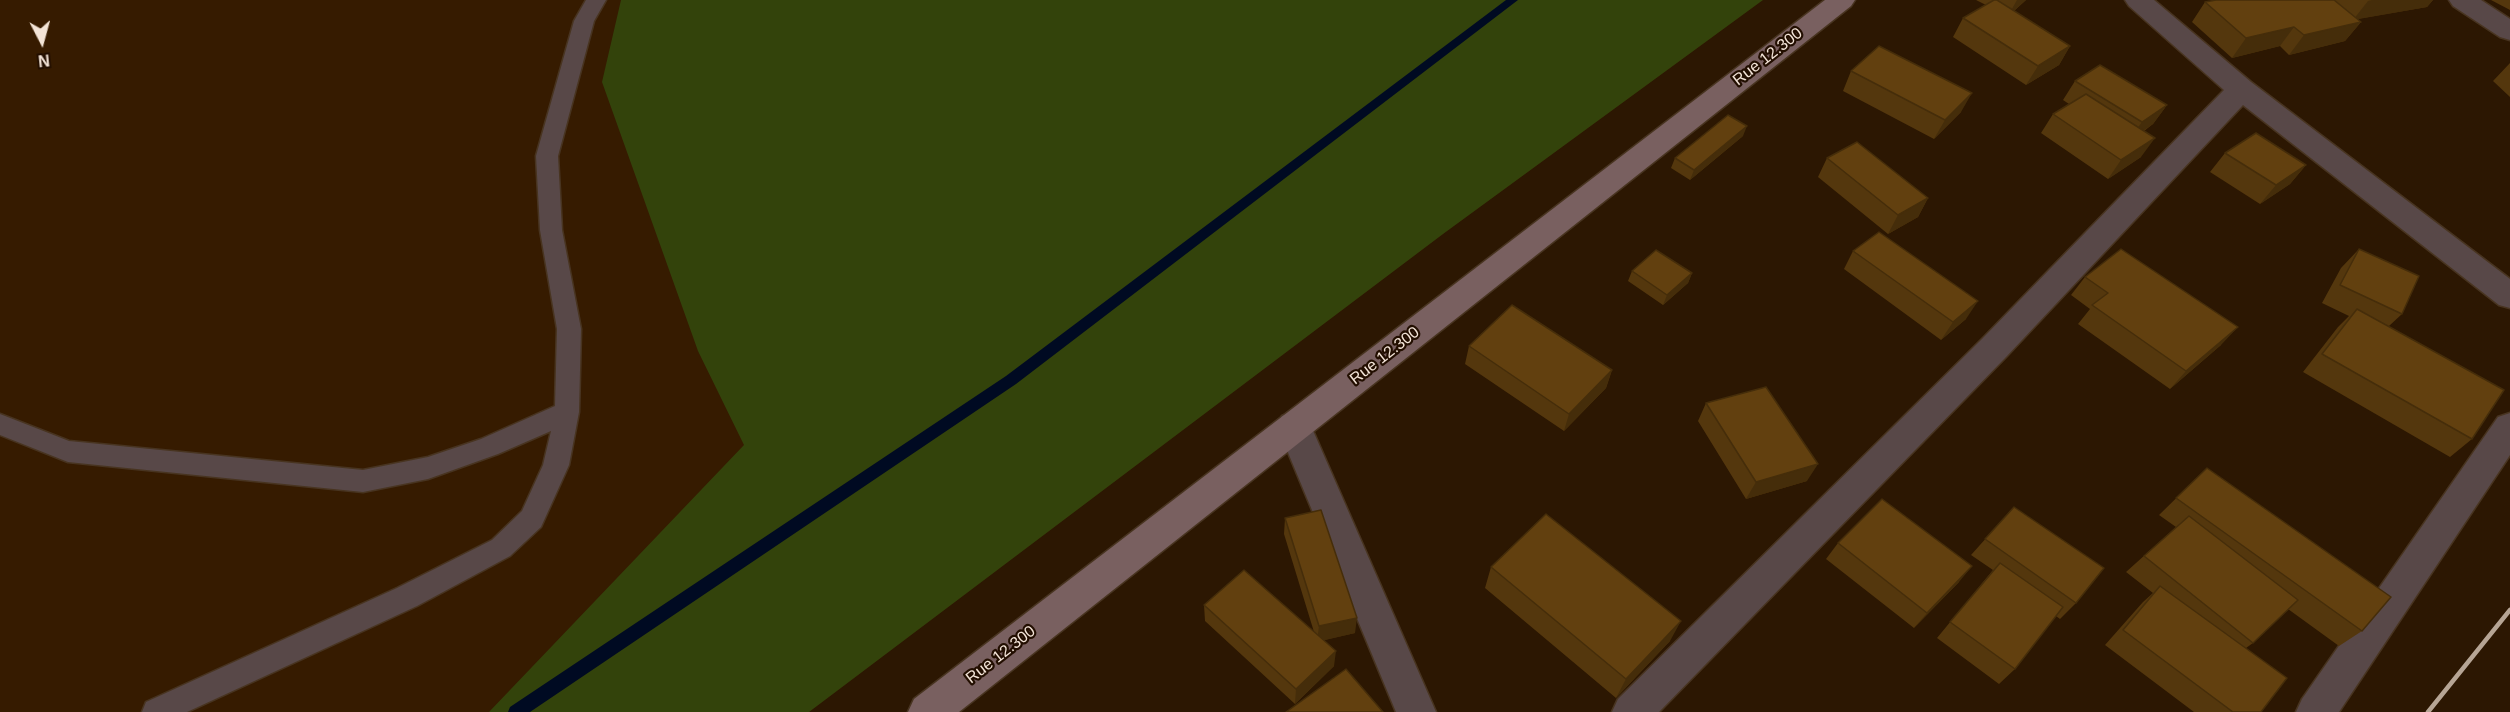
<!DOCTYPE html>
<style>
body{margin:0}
#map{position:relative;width:2510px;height:712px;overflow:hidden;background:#2c1702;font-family:Arial,sans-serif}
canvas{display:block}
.north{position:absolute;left:12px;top:12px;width:60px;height:60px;-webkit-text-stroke:4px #220e00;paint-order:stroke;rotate:174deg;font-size:16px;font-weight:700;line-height:24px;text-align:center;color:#f3e4d7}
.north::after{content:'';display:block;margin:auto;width:21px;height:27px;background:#f3e4d7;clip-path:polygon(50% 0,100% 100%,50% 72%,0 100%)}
</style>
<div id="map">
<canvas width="2510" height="712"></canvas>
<div class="north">N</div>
</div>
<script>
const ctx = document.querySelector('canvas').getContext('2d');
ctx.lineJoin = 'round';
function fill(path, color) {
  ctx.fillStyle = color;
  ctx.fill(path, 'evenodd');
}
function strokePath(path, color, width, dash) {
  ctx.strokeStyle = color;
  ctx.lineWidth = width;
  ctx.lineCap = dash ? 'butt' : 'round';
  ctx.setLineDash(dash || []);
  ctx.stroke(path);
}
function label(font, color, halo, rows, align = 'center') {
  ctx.font = font + ' Arial,sans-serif';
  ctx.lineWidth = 4.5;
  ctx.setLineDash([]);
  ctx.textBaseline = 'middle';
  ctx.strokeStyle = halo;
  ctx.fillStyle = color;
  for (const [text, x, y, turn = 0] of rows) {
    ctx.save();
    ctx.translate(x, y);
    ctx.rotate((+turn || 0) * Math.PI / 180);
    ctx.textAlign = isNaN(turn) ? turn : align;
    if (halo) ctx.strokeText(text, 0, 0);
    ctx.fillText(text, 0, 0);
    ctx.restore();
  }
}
fill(new Path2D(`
 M0 0H1763L1443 234 809 712H0Z`), '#361b00');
fill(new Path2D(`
 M621 0H1763L1443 234 809 712H489L744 445 698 351 602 82Z`), '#33430b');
fill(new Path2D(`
 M1506 0H1518L1016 384 530 712H508L510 707 1006 376Z`), '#000a22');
const lane = new Path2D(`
 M586 0H606L594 21 558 156 562 230 581 329 579 412 569 465 541 527 510 556 417 606 187 712H142L146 702 397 588 492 540 522 511 543 465 551 431 498 454 428 479 363 492 68 462 0 435V414L69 441 363 470 428 457 481 439 555 406 557 329 540 230 536 156 574 21Z`);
const street = new Path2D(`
 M2125 0H2154L2251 82 2510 279V308L2499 305 2243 105 2006 357 1659 712H1612L1618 699 1982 339 2224 90 2129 6Z
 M2449 0H2481L2510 19V40L2500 37 2453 6Z
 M1294 412 1306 416 1311 426 1436 712H1396L1277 426 1282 416Z
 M2510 413V455L2339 712H2296L2302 699 2498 417Z`);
const secondary = new Path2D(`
 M1825 0H1855L1851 6 959 712H908L914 699Z`);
strokePath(lane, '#483420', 3);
strokePath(street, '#483420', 3);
strokePath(secondary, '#483420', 3);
fill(lane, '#584848');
fill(street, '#584848');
fill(secondary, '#796060');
strokePath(new Path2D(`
 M2428 712 2510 610`), '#b6a595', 4.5);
fill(new Path2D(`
 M1976 0H2026L2014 11 2070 46 2059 65 2026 85 1953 37 1963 18 1986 5Z
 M2216 0H2433L2427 7 2357 19 2361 22 2345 41 2289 55 2280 46 2232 58 2192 22 2205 2Z
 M2491 0H2510V10Z
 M2510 63V97L2493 81Z
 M1851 71 1961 112 1934 139 1843 91Z
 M2075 81 2167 105 2153 124 2144 131 2141 157 2108 179 2041 133 2053 114 2069 104 2063 100Z
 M1743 136 1690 180 1671 168 1675 158Z
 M2225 153 2306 165 2290 184 2260 204 2210 172Z
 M1827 158 1928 198 1918 217 1888 234 1818 177Z
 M2359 249 2402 314 2389 326 2472 439 2450 457 2303 372 2338 327 2349 316 2322 303 2341 268Z
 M1853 251 1966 319 1941 340 1844 269Z
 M1632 271 1692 273 1688 283 1663 305 1628 281Z
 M2085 277 2221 345 2170 389 2078 324 2090 309 2071 295Z
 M1469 346 1612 370 1606 388 1564 431 1465 364Z
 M1706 403 1807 481 1746 499 1698 421Z
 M2207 468 2362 631 2339 646 2288 609 2253 643 2246 648 2261 712H2194L2105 645 2143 602 2153 593 2126 572 2176 527 2159 515Z
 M2014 507 2076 603 2060 619 2056 616 2015 669 1999 684 1937 638 1993 570 1971 555Z
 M1285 518 1355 633 1324 640 1334 666 1295 704 1205 621 1204 605 1314 632 1284 534Z
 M1838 543 1959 582 1914 628 1826 559Z
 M1491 567 1670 641 1616 698 1485 588Z`), '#54370d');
fill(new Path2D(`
 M2017 0H2026L2008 16Z
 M2372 0H2433L2427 7 2353 20 2368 1Z
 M2361 22 2345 41 2289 55 2304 35Z
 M2294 27 2280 46 2232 58 2246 38Z
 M2070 46 2059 65 2026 85 2038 66Z
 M1972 93 1961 112 1934 139 1945 120Z
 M2167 105 2153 124 2128 141 2142 122Z
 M1747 126 1743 136 1690 180 1694 170Z
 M2155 138 2141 157 2108 179 2121 160Z
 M2306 165 2290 184 2260 204 2276 185Z
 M1928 198 1918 217 1888 234 1898 215Z
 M1692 273 1688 283 1663 305 1667 295Z
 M1978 301 1966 319 1941 340 1953 322Z
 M2238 327 2221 345 2170 389 2186 371Z
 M1612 370 1606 388 1564 431 1569 414Z
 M1818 464 1807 481 1746 499 1756 482Z
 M1972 566 1959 582 1914 628 1927 613Z
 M1357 618 1355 633 1317 642 1319 626Z
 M1681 621 1670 641 1616 698 1626 679Z
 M1336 651 1334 666 1295 704 1296 689Z`), '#452d0a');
const building = new Path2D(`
 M1994 0H1997L2070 46 2038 66 1963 18Z
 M2216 0H2334L2361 22 2304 35 2294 27 2246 38 2205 2Z
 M1879 46 1972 93 1945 120 1851 71Z
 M2100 65 2167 105 2142 122 2075 81Z
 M2086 94 2155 138 2121 160 2053 114Z
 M1728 115 1747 126 1694 170 1675 158Z
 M2256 133 2306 165 2276 185 2225 153Z
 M1857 142 1928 198 1898 215 1827 158Z
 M1879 232 1978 301 1953 322 1853 251Z
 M2121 249 2238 327 2186 371 2092 305 2108 293 2085 277Z
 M2359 249 2419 276 2402 314 2340 285Z
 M1656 250 1692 273 1667 295 1632 271Z
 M1512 305 1612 370 1569 414 1469 346Z
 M2357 309 2504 390 2472 439 2322 354Z
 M1766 387 1818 464 1756 482 1706 403Z
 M2207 468 2391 597 2362 631 2176 498Z
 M1882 499 1972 566 1927 613 1838 543Z
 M2014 507 2104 568 2076 603 1985 539Z
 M1321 510 1357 618 1319 626 1285 518Z
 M1546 514 1681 621 1626 679 1491 567Z
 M2189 516 2298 600 2253 643 2144 556Z
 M2000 563 2063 607 2015 669 1950 622Z
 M1244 570 1336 651 1296 689 1204 605Z
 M2160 586 2287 678 2261 712H2233L2123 630Z
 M1346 669 1383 712H1286Z`);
fill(building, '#62400f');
strokePath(building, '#452d0a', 1.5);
label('16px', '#f3e4d7', '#220e00', [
 ["Rue 12.300",1768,57,-38],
 ["Rue 12.300",1385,356,-38],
 ["Rue 12.300",1001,655,-38]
]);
</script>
